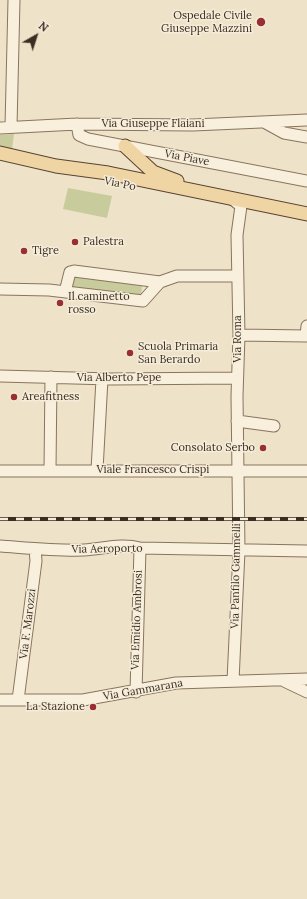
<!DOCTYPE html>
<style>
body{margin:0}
#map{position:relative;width:307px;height:899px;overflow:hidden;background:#eee2c9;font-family:Lora,serif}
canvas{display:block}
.north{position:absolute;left:16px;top:16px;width:40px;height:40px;-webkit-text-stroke:3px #f5ecd9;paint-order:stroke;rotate:39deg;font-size:11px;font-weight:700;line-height:16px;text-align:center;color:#3b2d21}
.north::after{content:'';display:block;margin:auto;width:14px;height:18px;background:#3b2d21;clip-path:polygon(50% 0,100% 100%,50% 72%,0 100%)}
</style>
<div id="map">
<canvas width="307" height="899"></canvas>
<div class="north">N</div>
</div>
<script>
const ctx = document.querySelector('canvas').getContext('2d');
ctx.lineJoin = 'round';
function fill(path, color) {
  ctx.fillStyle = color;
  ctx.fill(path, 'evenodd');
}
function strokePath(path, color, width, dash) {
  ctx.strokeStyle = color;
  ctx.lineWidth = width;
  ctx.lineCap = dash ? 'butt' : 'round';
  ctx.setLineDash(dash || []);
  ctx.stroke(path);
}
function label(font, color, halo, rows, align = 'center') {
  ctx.font = font + ' Lora,serif';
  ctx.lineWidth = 3;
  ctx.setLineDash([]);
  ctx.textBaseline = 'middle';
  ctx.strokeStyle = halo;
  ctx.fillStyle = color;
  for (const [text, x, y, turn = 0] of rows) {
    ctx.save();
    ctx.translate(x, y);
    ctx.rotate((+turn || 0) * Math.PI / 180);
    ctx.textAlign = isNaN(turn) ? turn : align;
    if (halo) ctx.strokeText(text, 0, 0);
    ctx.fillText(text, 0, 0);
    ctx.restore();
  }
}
fill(new Path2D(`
 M14 134 12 149 0 147V135Z
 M68 188 112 196 107 218 63 209Z
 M74 277 142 286 141 296 72 288Z`), '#c8cc9d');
const minor = new Path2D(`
 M264 122 284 133 307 137
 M77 124 79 135 88 139 307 181
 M11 127 14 0
 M0 128 77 124 193 125 307 120
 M232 199 241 206 237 235 239 335 237 396 239 551 233 681
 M0 289 49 290 143 301 160 282 177 276H237
 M65 292 70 272 74 271 160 282
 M239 335 307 336
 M306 336 307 326
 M0 376 111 379 237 378
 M237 421 274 426
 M50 470 51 377
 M97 470 102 379
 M0 471H307
 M0 546C28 548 57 551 84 550 103 549 121 543 140 548L307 551
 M284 681 307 692
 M136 692 140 548
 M0 700H83L176 683 307 679
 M18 700 36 561 35 549`);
const major = new Path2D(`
 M125 146 153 172 177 181
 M0 153 56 166 108 173 307 214`);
strokePath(minor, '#8a745e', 13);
strokePath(major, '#594332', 15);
strokePath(minor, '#f8efdd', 11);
strokePath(major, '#efd5a3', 13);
const rail = new Path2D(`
 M0 519H307`);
strokePath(rail, '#3b2d21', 4);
strokePath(rail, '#f5ecd9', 2.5, [8]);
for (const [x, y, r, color] of [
 [261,22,5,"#982f33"],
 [75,242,4,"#982f33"],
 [24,251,4,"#982f33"],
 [60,303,4,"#982f33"],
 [130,353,4,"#982f33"],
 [14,397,4,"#982f33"],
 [263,448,4,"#982f33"],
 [93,707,4,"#982f33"]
]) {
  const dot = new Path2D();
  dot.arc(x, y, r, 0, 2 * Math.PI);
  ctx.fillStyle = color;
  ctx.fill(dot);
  strokePath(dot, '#f5ecd9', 1.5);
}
label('11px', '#3b2d21', '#f5ecd9', [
 ["Ospedale Civile",252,16,"right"],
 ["Giuseppe Mazzini",252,29,"right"],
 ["Palestra",83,242],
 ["Tigre",32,251],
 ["Il caminetto",68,297],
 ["rosso",68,310],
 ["Scuola Primaria",138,347],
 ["San Berardo",138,360],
 ["Areafitness",22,397],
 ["Consolato Serbo",255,448,"right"],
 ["La Stazione",85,707,"right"]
], 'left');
label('11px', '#3b2d21', '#f5ecd9', [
 ["Via Giuseppe Flaiani",153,124],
 ["Via Piave",187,158,11],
 ["Via Po",120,184,11],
 ["Via Roma",238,339,-90],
 ["Via Alberto Pepe",119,378],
 ["Viale Francesco Crispi",153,470],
 ["Via Aeroporto",107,549,-1],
 ["Via Panfilo Gammelli",236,576,-89],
 ["Via Emidio Ambrosi",137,620,-88],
 ["Via F. Marozzi",28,624,-83],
 ["Via Gammarana",143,690,-10]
]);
</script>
